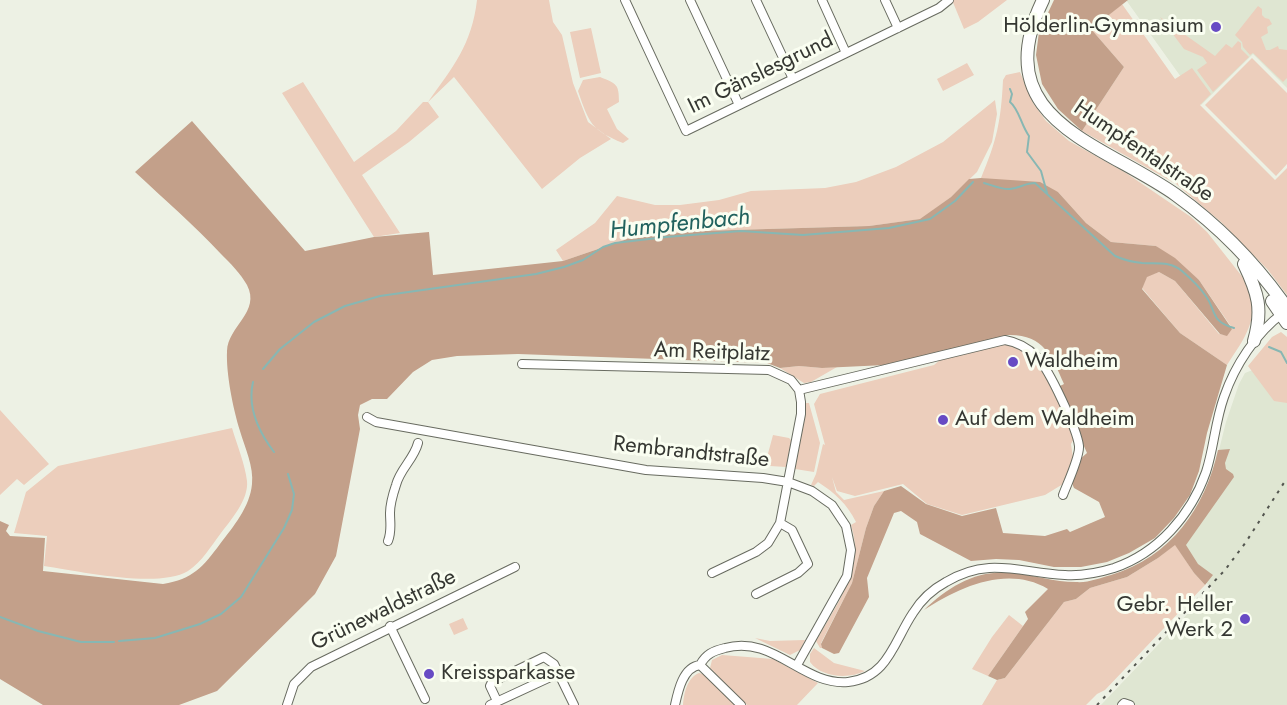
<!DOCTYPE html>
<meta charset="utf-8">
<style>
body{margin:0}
canvas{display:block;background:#edf1e4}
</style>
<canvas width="1287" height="705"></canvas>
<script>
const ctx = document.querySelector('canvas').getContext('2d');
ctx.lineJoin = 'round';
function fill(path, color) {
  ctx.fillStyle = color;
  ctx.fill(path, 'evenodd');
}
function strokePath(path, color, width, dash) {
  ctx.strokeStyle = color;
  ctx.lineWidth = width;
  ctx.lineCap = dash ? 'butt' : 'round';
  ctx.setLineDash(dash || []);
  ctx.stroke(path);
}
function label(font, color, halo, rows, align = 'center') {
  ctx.font = font + ' Jost,sans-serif';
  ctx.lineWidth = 6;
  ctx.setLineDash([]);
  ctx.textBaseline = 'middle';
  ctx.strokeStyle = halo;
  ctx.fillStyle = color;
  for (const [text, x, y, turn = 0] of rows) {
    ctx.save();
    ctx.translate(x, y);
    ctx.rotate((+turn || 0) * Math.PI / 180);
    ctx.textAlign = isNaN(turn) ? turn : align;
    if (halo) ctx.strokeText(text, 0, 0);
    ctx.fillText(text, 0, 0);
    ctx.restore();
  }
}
fill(new Path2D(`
 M1126 0H1287V88L1253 54 1201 105Z
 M1255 369 1287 402V705H1101L1212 588 1195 573 1179 544 1213 474 1226 422 1239 384 1245 373Z`), '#dfe6d2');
fill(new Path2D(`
 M477 0H549L553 22 562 35 573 83 588 122 611 139 580 158 542 189 454 77 428 102 439 117 409 142 362 175 400 233 374 237 282 93 303 82 354 162 396 131 423 102H428C453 67 472 44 477 0Z
 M952 0H1007L978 22 964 29Z
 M1122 4 1175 79 1192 68 1211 94 1200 105 1275 180 1287 168V295L1268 270 1221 222 1176 184 1082 131 1124 67 1091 29Z
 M1258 6 1262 9V15L1265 18 1269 19 1272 24 1267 27 1268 33 1261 37 1266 50H1270L1278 46 1279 49 1287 50V78L1283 82 1253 53 1250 55 1243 47 1242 42 1235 35Z
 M1160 17 1215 56 1226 44 1232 48 1238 41 1241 43V49L1249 57 1213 92 1197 70 1207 63 1203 57 1184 49Z
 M591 28 601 73 580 78 570 32Z
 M1252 58 1287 93V164L1276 176 1205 105Z
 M967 63 974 75 943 91 937 79Z
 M1020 72 1033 103 1046 121 1069 141 1126 173 1191 217 1207 232 1248 284C1262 316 1244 339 1227 365L1180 333 1142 288 1147 276 1159 272 1175 281 1219 334 1227 335 1232 328 1199 280 1156 246 1111 242 1086 223 1058 192 981 178C997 140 1001 121 1003 80L1006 75Z
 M600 77C617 84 619 84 619 102L607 109 617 129 629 139 623 143C591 130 589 123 578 91L583 80Z
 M995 100 997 114 992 142 977 172 951 197 921 219 869 226 700 231 633 237 563 261 556 250 595 223 617 196 655 205H680L719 200 751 191 825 188 856 182 896 167 943 142Z
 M1281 332 1287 337V403L1274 401 1248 366 1272 337Z
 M1008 343 1028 353 1041 367 1075 437 1071 444 1073 458 1063 484 1045 495 962 515 927 504 903 484 855 496 837 491 832 477 836 492 844 500 884 491 874 506 866 528 852 583 821 643 822 648H820L816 641C837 604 865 568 851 525L856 522C847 504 835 493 818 482L814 486 811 485 816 474 823 444 825 445 814 404 820 394 934 365 940 360Z
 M799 366 822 368 837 367 811 382 804 383 780 368Z
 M805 403H809L820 443 814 472 795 469 805 415Z
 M0 410 49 464 24 485 17 479 0 495Z
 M232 428C237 445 245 464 247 481 249 499 231 520 221 533 211 546 202 562 188 571 158 589 79 571 44 566L47 536 14 533 26 492 58 466Z
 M773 435 789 438 792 441 786 467 770 466 766 461Z
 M1175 544 1194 573 1205 585 1105 690 1097 694 1086 705H982L997 680 1005 678 1064 602 1076 599 1090 588 1127 577 1158 558Z
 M1009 615 1023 626 988 676 972 669 992 637Z
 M463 618 468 629 454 635 449 624Z
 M755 638 770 641 805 640 800 650 790 655Z
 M814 648 834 663 865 671C849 679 822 678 810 662V654Z
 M722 655 773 659 818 683 797 705H747L710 668 712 660Z
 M699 673 703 674 736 705H683C684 693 687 678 699 673Z`), '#eccebc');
fill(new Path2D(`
 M1054 0H1128L1091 29 1124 67 1082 131 1058 109 1042 84 1036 55 1039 32Z
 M192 121 305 251 374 237 429 232 433 275 563 261 633 237 700 231 869 226 920 219 951 197 969 179 981 178 1040 182 1058 192 1086 223 1111 242 1156 246 1175 258 1199 280 1232 329 1227 336 1220 334 1175 281 1159 272 1147 277 1142 289 1180 333 1227 365 1207 433 1199 471 1190 495 1174 518 1155 538 1129 553 1107 562 1081 567H1054L1019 560 996 559 971 561 920 534 917 522 901 511 894 513 867 578 869 597 839 653 834 654 822 648 821 644 852 583 866 528 874 506 884 491 901 486 926 504 962 516 996 508 1003 533 1045 536 1067 529 1070 532 1105 517 1099 502 1074 488C1068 474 1076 462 1087 453L1058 387 1064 384C1052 356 1043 334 1008 335L926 358 885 365 822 368 799 366 780 368 767 363 518 354 457 356 432 360 413 372 387 399H372L360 405 358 415 360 429 336 556 315 594 217 691 179 705H43L0 679V521L9 525 6 531 10 536 45 538 43 571 163 584C193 579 203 567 220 544 233 527 250 507 252 484 254 467 245 448 240 431 233 408 226 374 227 351 228 326 261 312 247 285 241 274 230 263 221 254 194 225 164 199 135 172Z
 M1230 449 1225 463 1226 469 1233 474 1234 477 1186 545 1198 564 1213 575 1205 585 1194 573 1175 545 1158 558 1127 577 1090 588 1076 599 1064 602 1005 678 997 680 988 676 1028 619 1025 612 1048 589C1007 565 960 587 924 610 949 586 977 569 1013 573 1034 575 1054 582 1076 582 1088 583 1100 578 1111 575 1171 557 1205 508 1218 450Z`), '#c3a08a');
strokePath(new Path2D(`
 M1010 89 1012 94 1010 102C1019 109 1021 125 1029 136L1027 152 1041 171 1047 193
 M984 183C992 185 1002 190 1010 189 1020 188 1025 183 1035 183L1115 256C1124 260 1132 262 1142 263 1157 264 1170 261 1182 271 1190 278 1199 286 1205 295 1217 310 1209 321 1234 328
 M1269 347 1281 352 1287 363
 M263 369 280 349 314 322 345 306 380 296 536 274 564 267 583 260 603 247 615 243 666 237 741 231 803 235 889 228 930 219 955 201 973 182
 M253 382C247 408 258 431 274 452
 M0 617 38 631 81 642H114
 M119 641 155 638 200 624 221 614 241 597 284 528 292 510 294 494 288 474`), '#87b7b3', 2);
const street = new Path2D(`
 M625 0 686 131 939 8 949 0
 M690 0 739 105
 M756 0 793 79
 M822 0 846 53
 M885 0 898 28
 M522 364 769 370 791 380 799 390 801 402V414L780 523 768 543 756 552 712 573
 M799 390 1005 340C1017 342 1028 348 1037 357 1049 369 1077 429 1079 446 1080 457 1067 484 1063 495
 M367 417 376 422 646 470 763 478 788 482 812 491 832 505 846 526 851 550 847 576 797 665
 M388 541C392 531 390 523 390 513 390 503 393 494 396 485 400 469 414 459 418 443
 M756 594 798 573 808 564 792 530 780 523
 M390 626 425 699
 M700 665 741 705
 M497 701 490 686 492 682 544 657 554 664 574 705
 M287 705 294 684 311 667 515 567
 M490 705 559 673
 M675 705C678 691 683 667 700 665 706 654 713 651 725 648 773 634 803 686 848 682 888 678 894 641 913 613 921 600 933 589 946 582 989 556 1020 573 1065 575 1082 576 1098 573 1114 568 1158 553 1191 515 1206 472 1214 448 1215 422 1224 397 1235 365 1256 333 1283 313
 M1122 705 1124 703 1130 705`);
const secondary = new Path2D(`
 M1043 0C985 120 1101 142 1176 195 1219 226 1256 264 1287 308
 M1244 264C1258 293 1263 309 1254 341
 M1272 301 1287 323`);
strokePath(street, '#686b60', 10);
strokePath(secondary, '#686b60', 14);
strokePath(street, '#fff', 8);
strokePath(secondary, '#fff', 12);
strokePath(new Path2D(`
 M1097 705 1225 570 1246 542 1287 478`), '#53554f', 2, [3, 6]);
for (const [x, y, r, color] of [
 [1216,27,6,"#674bc4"],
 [1013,362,6,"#674bc4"],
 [943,420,6,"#674bc4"],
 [1245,619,6,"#674bc4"],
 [429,674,6,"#674bc4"]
]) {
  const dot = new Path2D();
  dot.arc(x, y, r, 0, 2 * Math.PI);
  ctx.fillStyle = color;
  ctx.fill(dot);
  strokePath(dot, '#fafef1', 2);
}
label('22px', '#353732', '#fafef1', [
 ["Hölderlin-Gymnasium",1204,27,"right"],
 ["Waldheim",1025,362],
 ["Auf dem Waldheim",955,420],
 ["Gebr. Heller",1233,606,"right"],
 ["Werk 2",1233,631,"right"],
 ["Kreissparkasse",441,674]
], 'left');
label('22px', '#353732', '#fafef1', [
 ["Im Gänslesgrund",761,74,-26],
 ["Humpfentalstraße",1143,152,34],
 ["Am Reitplatz",712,353,2],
 ["Rembrandtstraße",691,453,6],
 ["Grünewaldstraße",384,611,-26]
]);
label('italic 24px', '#21625e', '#fafef1', [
 ["Humpfenbach",680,225,-6]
]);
</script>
